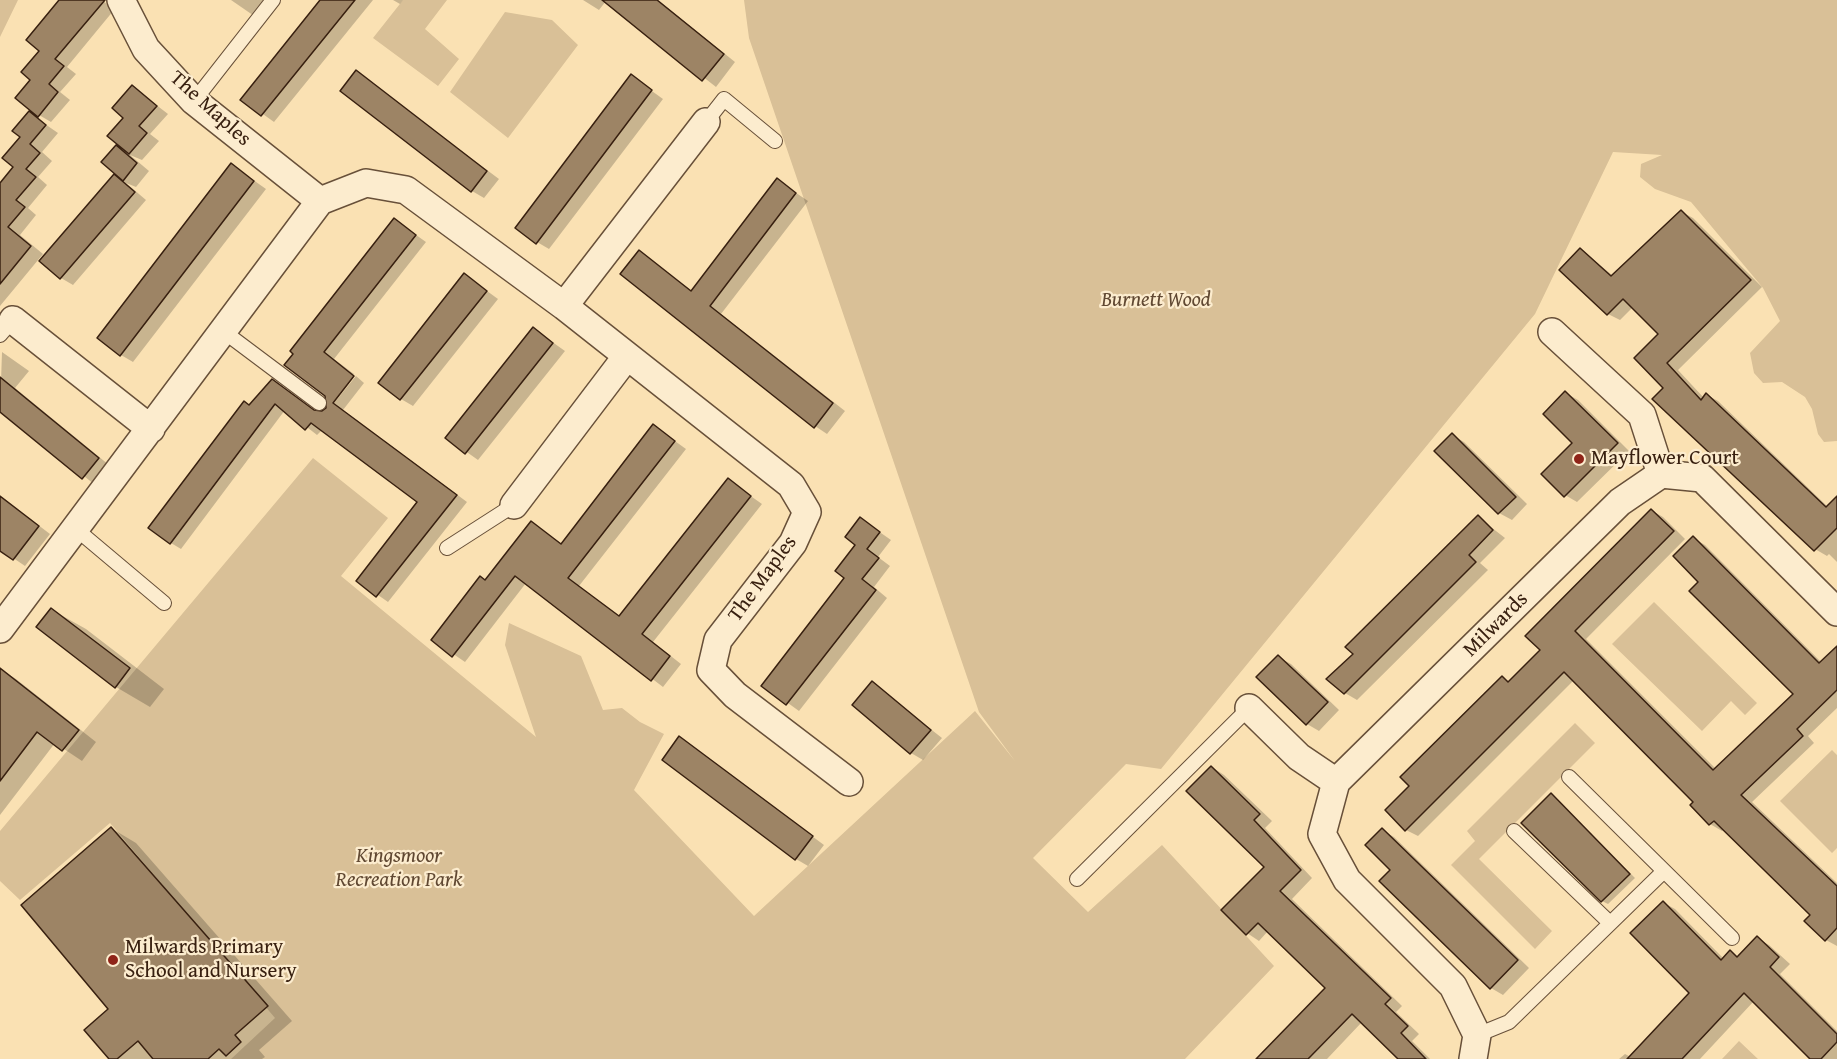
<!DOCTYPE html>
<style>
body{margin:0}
canvas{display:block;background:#fae1b3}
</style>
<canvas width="1837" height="1059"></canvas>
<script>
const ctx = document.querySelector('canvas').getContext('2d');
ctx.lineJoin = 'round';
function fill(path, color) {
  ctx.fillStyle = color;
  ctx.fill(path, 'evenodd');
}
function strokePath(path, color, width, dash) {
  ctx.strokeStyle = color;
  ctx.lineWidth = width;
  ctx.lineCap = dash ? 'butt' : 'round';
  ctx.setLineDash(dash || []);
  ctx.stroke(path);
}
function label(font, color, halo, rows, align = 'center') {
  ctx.font = font + ' "Gentium Book Plus",serif';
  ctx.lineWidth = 4.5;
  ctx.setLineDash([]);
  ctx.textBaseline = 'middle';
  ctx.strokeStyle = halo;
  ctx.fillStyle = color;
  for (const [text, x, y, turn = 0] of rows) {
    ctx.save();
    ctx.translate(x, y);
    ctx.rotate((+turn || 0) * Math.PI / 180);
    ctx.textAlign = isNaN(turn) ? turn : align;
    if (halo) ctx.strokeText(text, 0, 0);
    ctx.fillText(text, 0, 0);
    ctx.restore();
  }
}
fill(new Path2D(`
 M0 0H18L0 37Z
 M403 0H447L425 29 459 59 438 86 373 38Z
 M744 0H1837V441L1824 442 1818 434 1812 409 1805 397 1782 382 1763 383 1754 373 1750 353 1780 321 1763 288 1691 202 1655 189 1640 177 1641 164 1662 155 1613 152 1535 314 1161 769 1126 764 1033 858 1088 912 1162 845 1274 966 1185 1059H231L275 1018 110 823 20 900 0 881V831L313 458 388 518 341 576 536 737 505 645 509 623 581 656 603 710 622 708 640 722 664 734 634 790 754 916 975 711 1015 761 979 712 749 38Z
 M505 12 552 20 578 45 508 138 450 92Z
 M1654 602 1757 703 1745 715 1731 701 1702 731 1612 644Z
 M1575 723 1595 743 1479 859 1552 931 1535 949 1451 865 1475 841 1467 831Z
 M1832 750 1837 755V848L1832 853 1780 801Z
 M1739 1041 1758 1059H1722Z`), '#d9c097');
fill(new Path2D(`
 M61 0H102L114 10 67 67 76 74 60 92 70 100 51 122 39 115 32 79Z
 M231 0H274L260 20Z
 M322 0H373L274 122 242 99Z
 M393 0H403L400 4Z
 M583 0H658L735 62 716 87 606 1 599 10Z
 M356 72 499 179 484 198 472 191Z
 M631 76 663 99 549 249 537 242Z
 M133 87 168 114 150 134 159 141 142 160 130 155 149 171 136 187 126 183 146 200 73 285 61 278 114 176 124 180 103 162 117 147 129 152 125 117Z
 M29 113 58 133 42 152 52 161 38 177 47 185 28 208 36 215 20 235 43 254 0 306V203L15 167Z
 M232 165 266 189 133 362 121 355Z
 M777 180 808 201 721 314 845 411 827 434 815 426 640 252 692 291Z
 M1682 212 1693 218 1762 287 1678 370 1704 398 1707 395 1718 401 1828 507 1837 498V562L1829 554 1827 556 1815 549 1666 388 1660 334 1633 307 1620 320 1608 314 1561 270 1581 249 1613 276Z
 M395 220 426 242 334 359 354 374 332 401 334 403 356 376 364 383 343 410 467 502 388 602 358 581 419 502 322 430 317 435 285 410 181 549 171 543 250 406 272 381 316 412 327 410 326 395 286 365Z
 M465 275 498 299 413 406 401 399Z
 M534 329 565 351 478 460 447 438Z
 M2 352 29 371 15 388 109 465 94 484 0 410Z
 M1566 393 1578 400 1629 451 1577 502 1565 495 1574 443Z
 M654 426 686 449 579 586 620 617 728 480 762 504 653 642 681 664 663 687 526 583 465 662 433 640 486 581 531 523 562 544Z
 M1452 435 1464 442 1527 504 1512 520 1499 513 1437 451Z
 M0 496 50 534 25 566 0 549Z
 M1651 510 1663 517 1685 539 1586 639 1716 769 1795 694 1700 582 1693 538 1705 545 1822 663 1837 650V708L1808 736 1814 743 1752 802 1837 883V946L1826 940 1812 915 1724 829 1722 831 1710 824 1695 802 1574 680 1418 836 1406 830 1411 786 1502 677 1510 682 1542 650Z
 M1478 517 1505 538 1480 563 1488 570 1357 700 1345 693 1355 654Z
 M861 519 891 540 878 557 890 566 874 587 887 598 799 711 763 685 846 578 858 544Z
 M52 610 86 629 164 689 150 707 116 687Z
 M1278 657 1291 664 1339 710 1319 731 1307 724Z
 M0 669 16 679 96 742 82 761 55 743 0 815Z
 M872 683 942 738 923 760 911 753Z
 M680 738 824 845 808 866 796 859Z
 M1212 767 1224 775 1272 821 1265 828 1312 878 1292 899 1402 1006 1396 1012 1419 1034 1412 1041 1430 1059H1401L1362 1022 1327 1059H1258L1327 988 1268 931 1259 941 1247 933 1266 867Z
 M1551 795 1635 878 1608 904 1602 901Z
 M111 828 136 843 292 1021 259 1050 265 1057 262 1059H111Z
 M1382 830 1394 837 1529 968 1503 995 1491 988 1392 870Z
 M1664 903 1675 909 1724 959 1730 952 1739 957 1757 938 1769 945 1790 964 1780 974 1837 1031V1059H1812L1754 1001 1700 1059H1619L1625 1054 1631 1057 1691 993Z`), '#0003');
const building = new Path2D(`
 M59 0H105L55 59 64 66 49 84 58 92 38 117 15 98 30 80 21 72 39 51 26 40Z
 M320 0H355L261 116 240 100Z
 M602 0H657L724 54 702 81Z
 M356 70 487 171 471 192 340 91Z
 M631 74 652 90 536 244 515 228Z
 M132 85 157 106 139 126 147 133 129 154 107 136 123 118 112 108Z
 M29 111 46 125 30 144 40 153 26 169 36 177 16 200 25 207 8 227 31 246 0 284V183L13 167 2 158 20 137 12 131Z
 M116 145 137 163 123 181 101 162Z
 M231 163 254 181 120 356 97 338Z
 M114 174 135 192 60 279 39 261Z
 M777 178 796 193 710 306 833 403 814 428 620 274 639 250 691 291Z
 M1681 210 1751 280 1667 363 1701 400 1706 393 1826 507 1837 496V528L1814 551 1652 399 1663 388 1634 358 1658 334 1623 299 1607 315 1559 270 1580 248 1611 276Z
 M394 218 416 235 324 352 354 376 333 403 457 495 376 597 356 581 417 502 311 423 305 430 275 404 170 544 148 528 244 401 249 405 272 379 314 410 322 411 326 408 325 396 284 365 293 354 290 351Z
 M464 273 487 291 400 400 378 383Z
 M533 327 553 343 465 454 445 438Z
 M0 377 99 458 82 479 0 412Z
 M1565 391 1618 443 1564 497 1541 474 1572 443 1543 414Z
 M653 424 675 441 568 578 619 616 728 478 751 496 642 634 670 656 651 681 515 576 452 657 431 640 480 576 485 580 531 521 561 544Z
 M1452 433 1516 497 1498 514 1434 451Z
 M0 496 39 526 13 560 0 551Z
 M1651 509 1674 531 1575 631 1713 770 1793 694 1689 591 1698 582 1673 556 1693 536 1819 663 1837 646V690L1797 729 1803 736 1741 795 1837 886V928L1825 941 1804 921 1810 915 1714 821 1709 825 1690 805 1693 802 1564 672 1405 831 1385 810 1409 786 1400 777 1502 676 1508 682 1540 650 1525 636Z
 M1478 515 1493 530 1469 555 1476 562 1344 694 1326 679 1353 654 1345 647Z
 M860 517 880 532 867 549 879 558 862 579 876 590 786 705 761 686 844 578 835 571 855 545 845 537Z
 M51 608 130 668 115 688 36 627Z
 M1278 655 1328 702 1306 725 1256 677Z
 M0 668 79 730 62 751 37 732 0 781Z
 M872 681 931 730 910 754 852 705Z
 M679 736 813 836 795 860 662 760Z
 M1211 766 1260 814 1254 820 1301 870 1280 891 1391 998 1385 1004 1408 1026 1401 1033 1426 1059H1398L1352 1014 1308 1059H1256L1325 988 1258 923 1246 935 1221 910 1264 867 1186 791Z
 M1551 793 1630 874 1601 902 1521 823Z
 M111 827 268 1006 235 1035 241 1042 226 1056 219 1049 208 1059H153L138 1041 117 1059H109L84 1030 108 1009 21 905Z
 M1382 828 1518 960 1490 989 1379 881 1390 870 1365 845Z
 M1663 901 1721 960 1730 950 1737 957 1757 936 1779 957 1770 967 1837 1034V1042L1821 1059H1810L1744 993 1682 1059H1627L1689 993 1630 933Z`);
fill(building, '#9d8465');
strokePath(building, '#382010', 1.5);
const service = new Path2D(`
 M194 101 273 0
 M706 122 724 99 775 141
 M223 331 319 403
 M0 335 13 320
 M76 529 164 603
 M447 548 514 505
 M1569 777 1732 938
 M1514 831 1610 923
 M1077 879 1249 708
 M1477 1035 1509 1022 1664 871`);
const minor = new Path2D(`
 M121 0 146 49 194 101 320 201
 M564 306 706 122
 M13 320 151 429
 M1552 332 1642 415 1661 474
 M514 505 627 356
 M0 629 320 201 366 183 406 190 564 306 791 485 807 512 793 543 718 640 711 670 735 695 849 782
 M1249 708 1299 757 1336 782
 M1473 1059 1477 1035 1453 986 1347 880 1322 834 1336 782 1620 502 1661 474 1702 478 1837 612`);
strokePath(service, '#685039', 16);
strokePath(minor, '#685039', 30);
strokePath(service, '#fcecce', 14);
strokePath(minor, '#fcecce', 27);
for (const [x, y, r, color] of [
 [1579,459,6,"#8f2418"],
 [113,960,6,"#8f2418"]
]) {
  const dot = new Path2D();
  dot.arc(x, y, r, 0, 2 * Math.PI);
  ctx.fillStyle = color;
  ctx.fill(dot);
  strokePath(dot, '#fcecce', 2);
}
label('21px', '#382010', '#fcecce', [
 ["The Maples",210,109,42],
 ["The Maples",763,579,-54],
 ["Milwards",1496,625,-45]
]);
label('italic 21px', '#604832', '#fcecce', [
 ["Burnett Wood",1156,301],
 ["Kingsmoor",399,857],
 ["Recreation Park",399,881]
]);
label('21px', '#382010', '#fcecce', [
 ["Mayflower Court",1591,459],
 ["Milwards Primary",125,948],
 ["School and Nursery",125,972]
], 'left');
</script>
